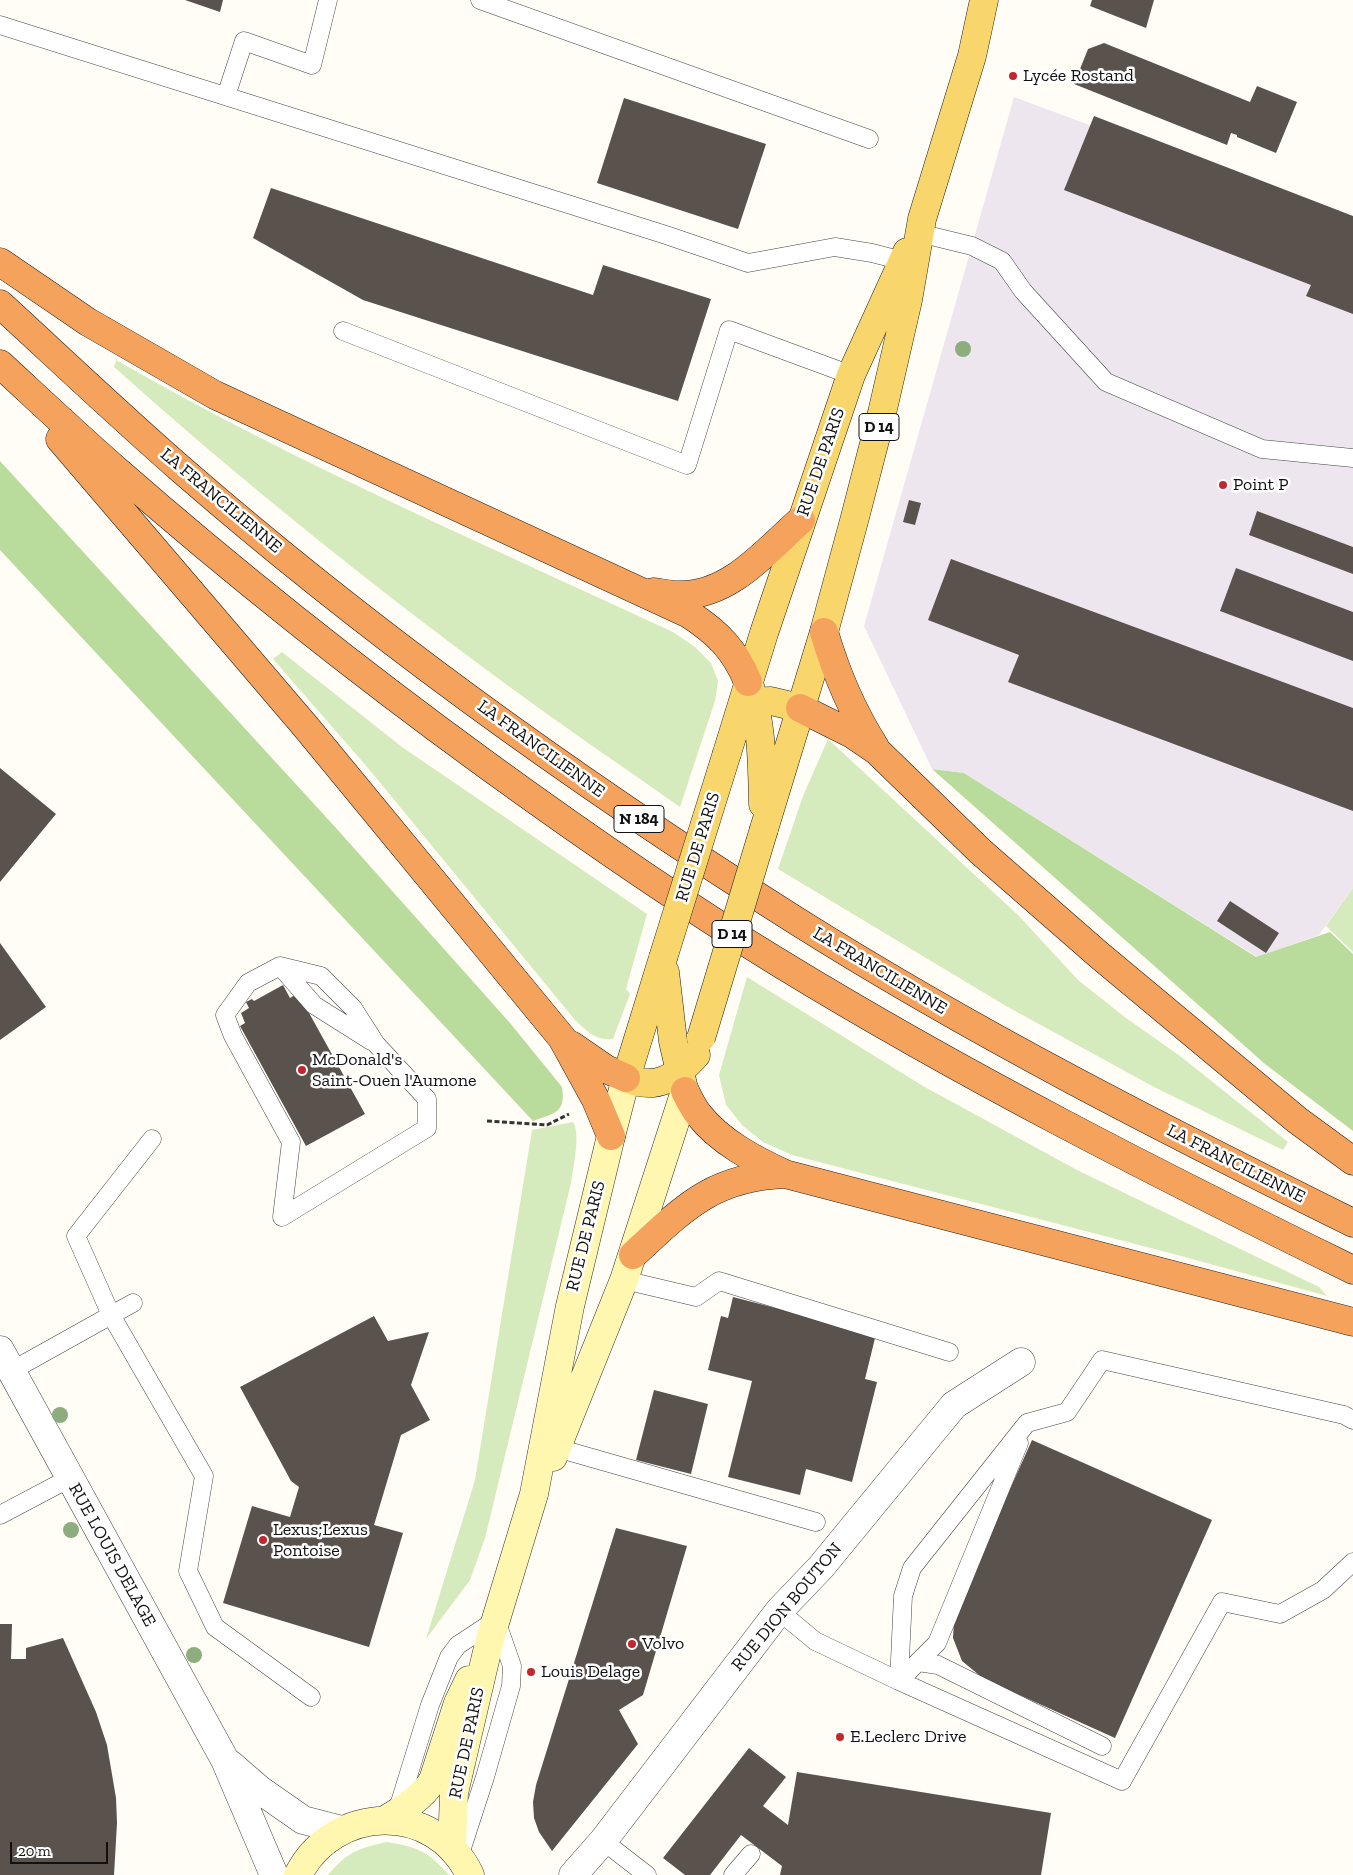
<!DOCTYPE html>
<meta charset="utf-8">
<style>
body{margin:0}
#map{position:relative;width:1353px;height:1875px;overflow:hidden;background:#fffdf5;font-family:"Zilla Slab",serif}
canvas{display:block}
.scale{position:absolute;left:10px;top:1842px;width:98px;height:22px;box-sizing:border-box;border:2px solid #111;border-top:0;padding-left:6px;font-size:15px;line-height:18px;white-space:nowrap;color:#111;-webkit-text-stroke:4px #fff;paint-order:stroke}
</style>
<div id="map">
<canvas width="1353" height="1875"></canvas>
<div class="scale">20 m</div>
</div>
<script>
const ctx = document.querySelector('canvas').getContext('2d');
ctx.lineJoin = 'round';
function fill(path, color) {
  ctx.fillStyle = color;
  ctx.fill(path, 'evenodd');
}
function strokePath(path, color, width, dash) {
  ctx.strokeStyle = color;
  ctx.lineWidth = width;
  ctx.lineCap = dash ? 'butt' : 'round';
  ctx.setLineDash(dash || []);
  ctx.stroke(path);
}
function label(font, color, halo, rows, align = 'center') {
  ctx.font = font + ' "Zilla Slab",serif';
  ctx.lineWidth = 5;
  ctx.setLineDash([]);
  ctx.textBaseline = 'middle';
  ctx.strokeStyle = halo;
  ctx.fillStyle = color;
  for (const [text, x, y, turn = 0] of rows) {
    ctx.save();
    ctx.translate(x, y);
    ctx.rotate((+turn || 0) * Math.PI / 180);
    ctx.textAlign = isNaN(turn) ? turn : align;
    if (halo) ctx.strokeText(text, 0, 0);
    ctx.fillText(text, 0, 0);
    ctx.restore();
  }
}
fill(new Path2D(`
 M1014 97 1353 223V888L1319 935 1257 957 964 773 932 769 864 626Z`), '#eee6ef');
fill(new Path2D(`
 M116 360C295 463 486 545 673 632L695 647 711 663 718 681 715 701 680 807C622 766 564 727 507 685 371 585 239 479 114 367Z
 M282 652 402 747 647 914 626 989 630 994 613 1039C595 1041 587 1031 575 1020L368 768 273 659Z
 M828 739 1019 916 1078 980 1126 1018 1180 1056 1288 1142 1283 1150 1154 1087 1006 1006 778 869 803 796Z
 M1353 888V952L1326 926Z
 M747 977 923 1086 1077 1170 1319 1287 1327 1296 1170 1253 792 1155 763 1142 743 1126 726 1105 719 1075Z
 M573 1122C581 1134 573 1168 571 1183L485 1538 470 1580 426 1639 475 1480 532 1130Z
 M387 1842C417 1847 428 1851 449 1875H328C347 1852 359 1848 387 1842Z`), '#d5ebbd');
fill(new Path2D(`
 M0 461 336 828 510 1023 562 1087C566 1113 555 1113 533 1121L0 550Z
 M932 769 964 773 1256 957 1330 932 1353 954V1131L1265 1064Z`), '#b9dc9c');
fill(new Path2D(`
 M185 0H223L220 12Z
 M1092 0H1154L1146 28 1090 6Z
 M1104 43 1250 102 1257 86 1297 102 1276 153 1237 137V135L1231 133 1227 145 1074 84 1088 49Z
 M624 98 766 144 738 229 597 183Z
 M1094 116 1353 216V314L1306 296 1311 285 1064 190Z
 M271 188 593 295 603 265 711 299 678 401 363 300 253 238Z
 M909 500 921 503 915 525 903 522Z
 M1257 511 1353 547V574L1249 535Z
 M951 559 1353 708V811L1008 682 1019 655 928 620Z
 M1236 568 1353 612V661L1220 611Z
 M0 768 56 814 0 882Z
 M1230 901 1279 933 1266 953 1217 921Z
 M0 943 46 1007 0 1040Z
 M283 985 290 998 298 993 365 1114 306 1146 240 1026 245 1023 241 1013 249 1008 246 1002 252 999 254 1001Z
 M733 1297 876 1334 865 1379 877 1382 852 1482 806 1469 800 1495 728 1477 752 1381 708 1370 721 1316 728 1318Z
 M374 1316 388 1341 429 1332 411 1385 430 1420 401 1435 374 1525 403 1533 369 1647 223 1603 252 1506 290 1517 299 1487 291 1481 240 1387Z
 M654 1390 708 1404 691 1474 636 1460Z
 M1032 1440 1212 1520 1115 1738 984 1679 962 1661 953 1638 954 1621 959 1603Z
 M616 1528 687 1546 643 1695 619 1710 638 1744 552 1851 539 1832 534 1818 533 1802 536 1785Z
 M0 1624H12L11 1659H26V1648L63 1638 96 1712 107 1745 116 1798 117 1823 114 1875H0Z
 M749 1748 786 1777 763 1806 788 1825 797 1772 1051 1813 1041 1875H780L782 1866 741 1835 710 1875H685L663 1858Z`), '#5a524d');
const lane = new Path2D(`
 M480 0 869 139
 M0 25 666 235 748 263 835 247 872 253 903 261
 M226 96 244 41 312 65 328 0
 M919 233 972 246 1002 261 1023 291 1106 382 1262 449 1353 458
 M343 331 687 465 729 330 851 375
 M280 966 321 976 353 1008 376 1044 427 1099V1128L282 1217 291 1142 233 1036 225 1015 248 983Z
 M280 966 314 1005 371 1041
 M152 1139 76 1236 111 1315 204 1476 188 1571 215 1627 311 1697
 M624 1280 696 1297 719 1281 949 1352
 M11 1371 133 1303
 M557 1448 816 1522
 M0 1515 70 1478
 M779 1611 815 1641 899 1681 1122 1781 1222 1602 1280 1614 1323 1590 1353 1562
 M918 1662 938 1665 1102 1746
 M899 1681 903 1596 912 1568 1027 1423 1067 1412 1102 1360 1344 1415 1353 1420
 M899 1681 937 1643 1019 1443
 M397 1812 430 1705 449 1657 458 1645 496 1620 512 1666 511 1686 485 1777 459 1857
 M603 1841 647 1875
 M733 1875 751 1854`);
const street = new Path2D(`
 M0 1350 225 1760 274 1875
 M230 1764 260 1790 303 1820 342 1830
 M573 1875 603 1841 779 1611 821 1567 954 1405 1021 1362`);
const secondary = new Path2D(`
 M553 1457 624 1280 685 1091
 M385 1820C403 1809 422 1798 433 1780L458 1703 469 1680
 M452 1849 454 1793 490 1639 534 1494 570 1306 611 1136 626 1078
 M298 1875C334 1804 435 1801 470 1875`);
const primary = new Path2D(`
 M749 683C762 725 762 761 763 804
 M743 702 771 701 800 708
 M727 753 764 633 851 375 907 252
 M764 829 824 632 854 521 882 413 908 300 922 219 972 56 984 0
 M663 958 626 1078C657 1091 675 1078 696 1055
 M665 972 673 1041 683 1085`);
const highway = new Path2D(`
 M0 262 88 322 215 395 689 614C718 633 735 650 748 682
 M0 304C61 360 121 417 183 471 374 637 581 785 795 920 974 1033 1163 1129 1353 1223
 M0 364C38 399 76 435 115 469 235 574 360 673 488 766 583 835 681 903 781 964 966 1077 1159 1175 1353 1270
 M60 439 306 727 562 1038 596 1100 611 1136
 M653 592C662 593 671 595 680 595 730 596 767 550 801 520
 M824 632C836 673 852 711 875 747
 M800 708 852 734 877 751 981 852 1099 955 1297 1120 1353 1161
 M571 1045 606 1069 626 1078
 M685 1091C689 1099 693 1108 699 1115 720 1142 755 1160 785 1174L1353 1322
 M633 1255C684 1208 712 1177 785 1174`);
strokePath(lane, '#444', 19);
strokePath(street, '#444', 29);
strokePath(secondary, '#333', 29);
strokePath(primary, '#222', 29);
strokePath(highway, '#222', 29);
strokePath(new Path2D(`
 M487 1121 547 1125 569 1114`), '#333', 3, [5, 2.5]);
strokePath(lane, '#fff', 18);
strokePath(street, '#fff', 28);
strokePath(secondary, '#fff6b0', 28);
strokePath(primary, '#f9d66b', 28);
strokePath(highway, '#f5a25d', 28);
const primaryBridge = new Path2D(`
 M663 958 727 753
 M701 1038 764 829`);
strokePath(primaryBridge, '#222', 29, []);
strokePath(primaryBridge, '#f9d66b', 28);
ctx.fillStyle = '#8dad7f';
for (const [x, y] of [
 [963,349],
 [60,1415],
 [71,1530],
 [194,1655]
]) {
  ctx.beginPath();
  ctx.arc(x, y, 8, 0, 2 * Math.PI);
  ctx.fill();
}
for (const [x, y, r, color] of [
 [1013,76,5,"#c4262e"],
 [1223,485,5,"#c4262e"],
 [302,1070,5,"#c4262e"],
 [263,1540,5,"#c4262e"],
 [632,1644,5,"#c4262e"],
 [531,1672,5,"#c4262e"],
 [840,1737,5,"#c4262e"]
]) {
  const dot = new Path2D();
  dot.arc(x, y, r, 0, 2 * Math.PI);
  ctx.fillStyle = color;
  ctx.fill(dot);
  strokePath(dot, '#fff', 2);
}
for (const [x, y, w] of [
 [879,427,40],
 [639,819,50],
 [732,934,40]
]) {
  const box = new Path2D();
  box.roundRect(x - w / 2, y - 13.5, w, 27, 4);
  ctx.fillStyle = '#fff';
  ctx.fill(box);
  strokePath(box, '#111', 1);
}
label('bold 16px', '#111', null, [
 ["D 14",879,427],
 ["N 184",639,819],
 ["D 14",732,934]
]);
label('18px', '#111', '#fff', [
 ["Lycée Rostand",1023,76],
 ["Point P",1233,485],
 ["McDonald's",312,1060],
 ["Saint-Ouen l'Aumone",312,1081],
 ["Lexus;Lexus",273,1530],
 ["Pontoise",273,1551],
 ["Volvo",642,1644],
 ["Louis Delage",541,1672],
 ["E.Leclerc Drive",850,1737]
], 'left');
label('18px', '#111', '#fff', [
 ["RUE DE PARIS",821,462,-71],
 ["LA FRANCILIENNE",221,501,40],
 ["LA FRANCILIENNE",541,749,36],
 ["RUE DE PARIS",698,847,-73],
 ["LA FRANCILIENNE",880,971,31],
 ["LA FRANCILIENNE",1236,1164,27],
 ["RUE DE PARIS",586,1236,-76],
 ["RUE LOUIS DELAGE",112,1555,61],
 ["RUE DION BOUTON",787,1607,-50],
 ["RUE DE PARIS",467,1743,-78]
]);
</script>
